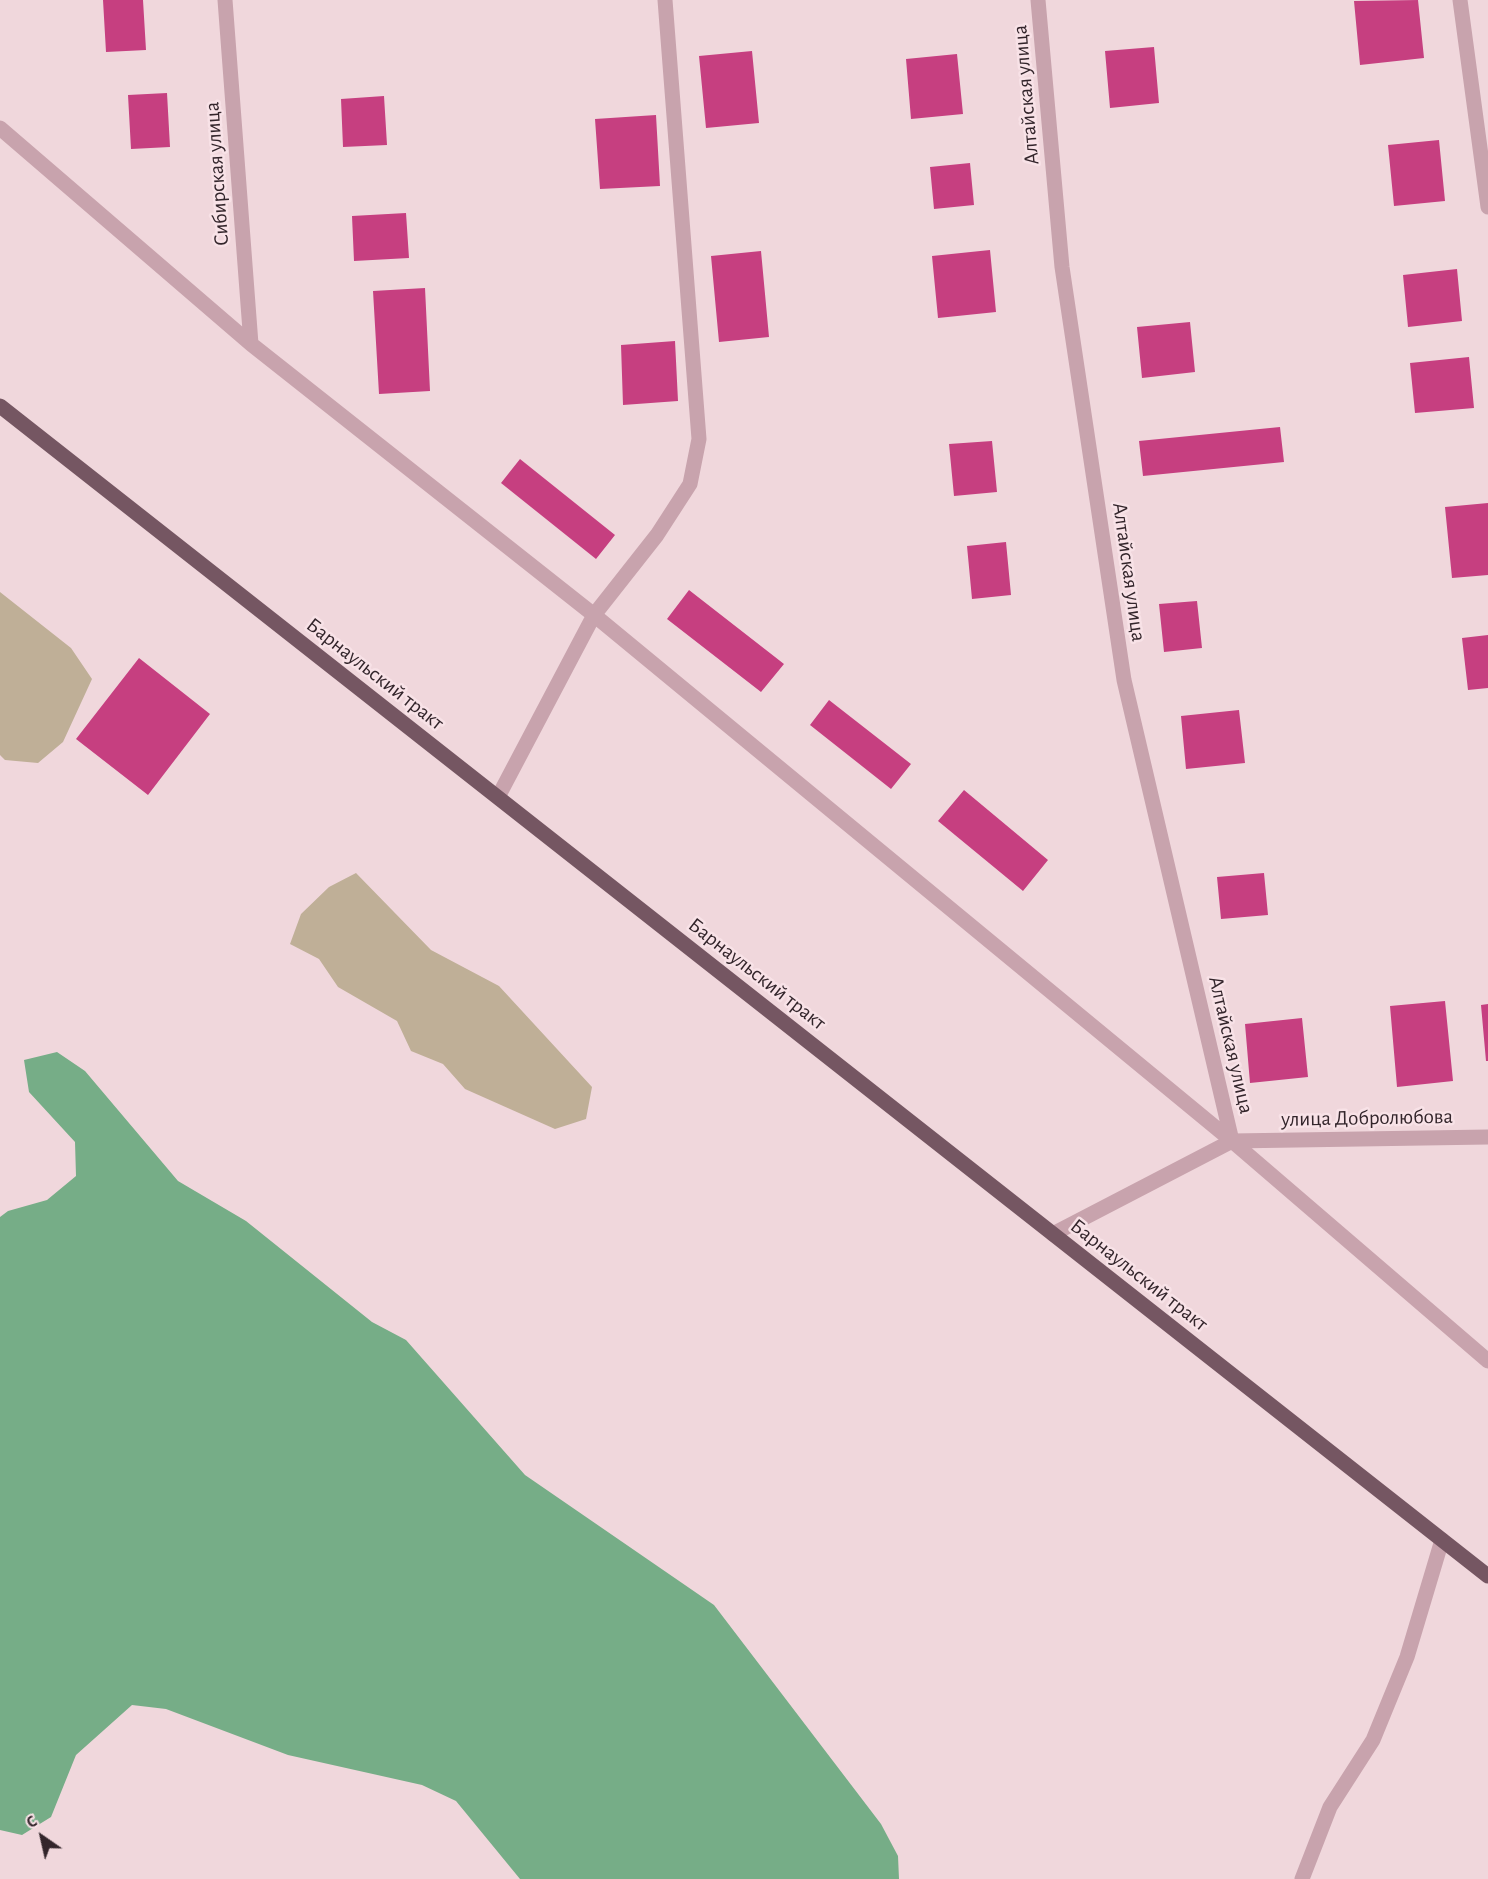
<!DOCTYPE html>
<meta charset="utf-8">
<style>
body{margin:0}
#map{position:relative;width:1488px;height:1879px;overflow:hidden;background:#f0d7dc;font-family:"Alegreya Sans",sans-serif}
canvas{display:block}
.north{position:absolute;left:12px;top:1807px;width:60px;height:60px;-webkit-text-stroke:4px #f8e2e7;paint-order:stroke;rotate:326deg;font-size:16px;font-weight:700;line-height:24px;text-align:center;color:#33252b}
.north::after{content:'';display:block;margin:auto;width:21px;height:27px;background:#33252b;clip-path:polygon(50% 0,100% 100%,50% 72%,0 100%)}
</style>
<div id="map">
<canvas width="1488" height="1879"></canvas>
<div class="north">С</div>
</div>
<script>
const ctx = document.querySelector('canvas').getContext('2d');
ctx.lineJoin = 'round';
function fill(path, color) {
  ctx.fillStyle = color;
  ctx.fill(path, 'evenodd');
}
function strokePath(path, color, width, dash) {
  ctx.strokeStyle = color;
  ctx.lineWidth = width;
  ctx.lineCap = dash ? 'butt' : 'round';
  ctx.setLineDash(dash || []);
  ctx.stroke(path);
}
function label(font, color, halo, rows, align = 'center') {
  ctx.font = font + ' "Alegreya Sans",sans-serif';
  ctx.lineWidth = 5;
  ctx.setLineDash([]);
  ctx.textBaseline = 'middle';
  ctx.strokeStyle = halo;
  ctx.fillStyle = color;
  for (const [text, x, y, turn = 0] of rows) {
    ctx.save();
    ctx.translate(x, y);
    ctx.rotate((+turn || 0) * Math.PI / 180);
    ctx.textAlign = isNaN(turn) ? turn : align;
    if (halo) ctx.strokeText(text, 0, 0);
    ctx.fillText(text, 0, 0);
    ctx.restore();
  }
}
fill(new Path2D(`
 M0 592 71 648 92 679 63 742 38 763 5 760 0 755Z
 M356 873 431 950 499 986 592 1087 586 1119 555 1129 465 1089 443 1064 411 1051 397 1021 338 987 319 959 290 944 301 914 329 887Z`), '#bfaf97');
fill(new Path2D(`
 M57 1052 85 1071 178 1181 246 1221 372 1322 406 1340 525 1475 714 1605 881 1824 898 1856 899 1879H520L456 1801 422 1785 288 1755 166 1709 132 1705 76 1755 51 1817 22 1835 0 1830V1217L8 1211 47 1200 76 1176 75 1142 29 1092 24 1060Z`), '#76ad87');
fill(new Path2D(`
 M103 0H143L146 50 106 52Z
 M1418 0 1424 58 1360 65 1354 1Z
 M1154 47 1159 103 1110 108 1105 51Z
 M752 51 759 123 706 128 699 56Z
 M957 54 963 114 911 119 906 59Z
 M167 93 170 147 131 149 128 95Z
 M384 96 387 145 343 147 341 99Z
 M656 115 660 186 600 189 595 119Z
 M1439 140 1445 201 1394 206 1388 145Z
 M970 163 974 205 934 209 930 167Z
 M406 213 409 258 354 261 352 216Z
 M990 250 996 312 938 318 932 256Z
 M761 251 769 337 719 342 711 256Z
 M1457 269 1462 321 1408 327 1403 275Z
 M425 288 430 391 379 394 373 291Z
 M1190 322 1195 372 1142 378 1137 327Z
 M675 341 678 401 623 405 621 345Z
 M1469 357 1474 408 1415 413 1410 363Z
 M1280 427 1284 462 1143 476 1139 441Z
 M992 441 997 492 954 496 949 444Z
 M520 459 615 535 596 559 501 483Z
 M1488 503V575L1452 578 1445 507Z
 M1006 542 1011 595 972 599 967 546Z
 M689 590 784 664 761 692 667 619Z
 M1197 601 1202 648 1164 652 1159 604Z
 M1488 635V688L1468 690 1462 638Z
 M139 658 210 714 148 795 76 739Z
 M829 700 911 764 891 789 810 725Z
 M1239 710 1245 763 1186 769 1181 716Z
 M964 790 1048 860 1023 891 938 821Z
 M1264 873 1268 915 1221 919 1217 877Z
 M1445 1001 1453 1081 1397 1087 1390 1006Z
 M1488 1004V1061H1486L1481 1005Z
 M1302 1018 1308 1077 1250 1083 1245 1024Z`), '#c63f80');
strokePath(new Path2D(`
 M1302 1879 1330 1807 1373 1740 1407 1657 1442 1540`), '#c8a3ad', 15);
strokePath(new Path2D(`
 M225 0 251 344
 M1038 0 1062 267 1124 680 1232 1141
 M1460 0 1488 207
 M0 128 251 344 594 615 1232 1141 1488 1361
 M498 797 594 615 657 535 690 484 699 439 665 0
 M1053 1234 1232 1141 1488 1137`), '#c8a3ad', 15);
strokePath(new Path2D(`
 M0 406 1488 1576`), '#755662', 15);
label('21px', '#33252b', '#f8e2e7', [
 ["Алтайская улица",1026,95,-95],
 ["Сибирская улица",217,174,-94],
 ["Алтайская улица",1129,572,82],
 ["Барнаульский тракт",375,674,38],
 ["Барнаульский тракт",757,974,38],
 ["Алтайская улица",1231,1045,77],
 ["улица Добролюбова",1367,1118,-1],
 ["Барнаульский тракт",1139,1275,38]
]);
</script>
